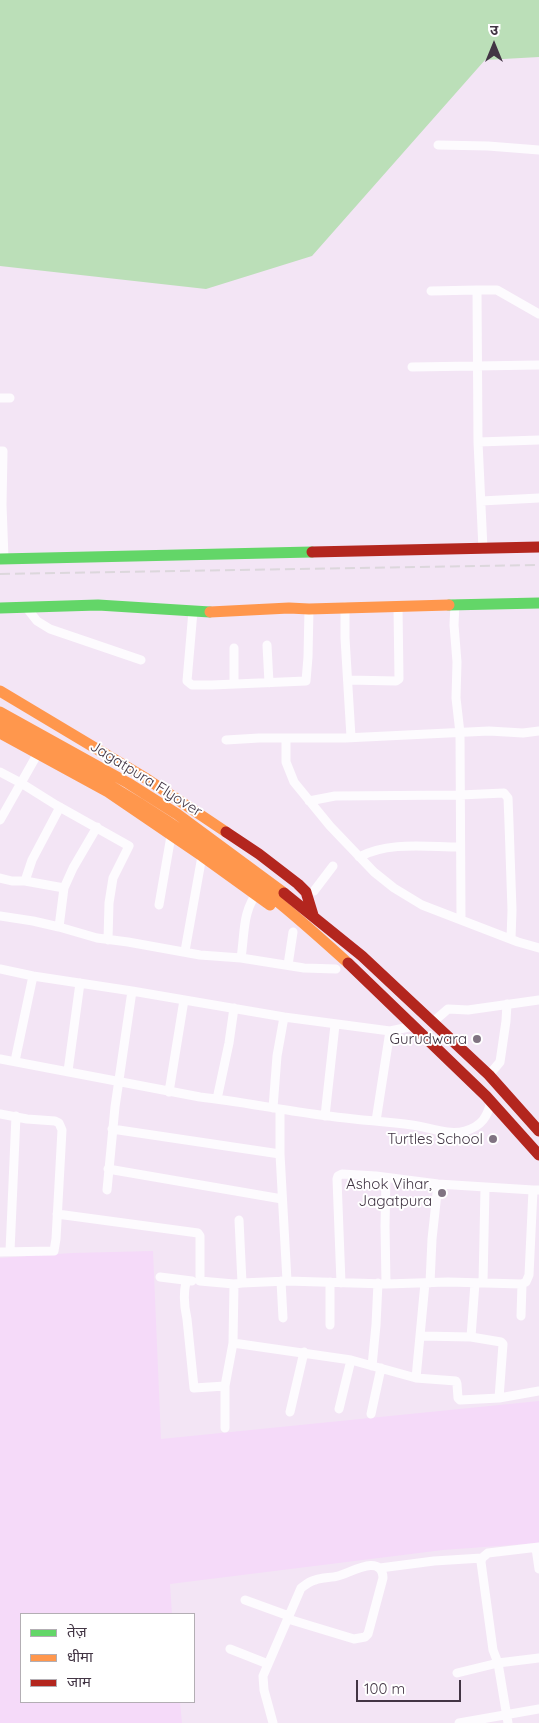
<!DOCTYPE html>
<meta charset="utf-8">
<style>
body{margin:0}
#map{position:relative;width:539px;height:1723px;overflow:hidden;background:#f3e5f5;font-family:Quicksand,"Noto Sans Devanagari",sans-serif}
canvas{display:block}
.legend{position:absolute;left:20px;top:1613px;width:175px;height:90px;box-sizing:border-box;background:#fff;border:1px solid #b3aeb4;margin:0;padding:6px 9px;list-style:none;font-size:15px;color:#423544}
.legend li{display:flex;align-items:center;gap:10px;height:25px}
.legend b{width:25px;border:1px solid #b3aeb4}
.north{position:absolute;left:469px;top:20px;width:50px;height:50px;-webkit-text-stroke:4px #fff;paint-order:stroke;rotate:0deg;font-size:14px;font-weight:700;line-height:20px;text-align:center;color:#423544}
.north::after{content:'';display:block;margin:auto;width:18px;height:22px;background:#423544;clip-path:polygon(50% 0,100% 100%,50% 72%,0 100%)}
.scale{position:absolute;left:356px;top:1680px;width:105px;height:22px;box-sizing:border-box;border:2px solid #423544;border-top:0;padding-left:6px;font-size:15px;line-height:18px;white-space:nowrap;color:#423544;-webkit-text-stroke:4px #fff;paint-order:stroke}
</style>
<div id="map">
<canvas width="539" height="1723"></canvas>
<ul class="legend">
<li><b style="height:6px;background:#63d668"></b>तेज़</li>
<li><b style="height:6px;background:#ff974d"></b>धीमा</li>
<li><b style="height:6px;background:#b3261e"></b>जाम</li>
</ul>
<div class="north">उ</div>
<div class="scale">100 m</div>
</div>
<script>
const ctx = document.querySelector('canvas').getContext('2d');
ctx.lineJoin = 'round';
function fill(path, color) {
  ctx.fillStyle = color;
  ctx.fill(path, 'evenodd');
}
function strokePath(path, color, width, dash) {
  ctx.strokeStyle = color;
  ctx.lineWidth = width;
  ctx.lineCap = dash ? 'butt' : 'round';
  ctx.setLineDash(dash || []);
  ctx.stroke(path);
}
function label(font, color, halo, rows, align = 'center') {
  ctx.font = font + ' Quicksand,sans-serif';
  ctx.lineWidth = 4;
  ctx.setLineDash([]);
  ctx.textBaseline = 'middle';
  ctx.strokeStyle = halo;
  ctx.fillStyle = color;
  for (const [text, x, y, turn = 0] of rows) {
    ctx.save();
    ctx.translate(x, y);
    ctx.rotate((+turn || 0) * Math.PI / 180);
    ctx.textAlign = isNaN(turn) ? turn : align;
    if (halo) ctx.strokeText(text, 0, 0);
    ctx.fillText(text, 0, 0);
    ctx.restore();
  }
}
fill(new Path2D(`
 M153 1251 161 1439 539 1401V1543L443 1550 170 1584 172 1614H21V1702H180L182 1723H0V1258L72 1253Z`), '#f5daf9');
fill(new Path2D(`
 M0 0H539V57L485 60 312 256 206 289 0 266Z`), '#bbdfb8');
strokePath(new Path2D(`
 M438 145 488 146 539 150
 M477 290H497L539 314
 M431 291 477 290 478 442 483 549
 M412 367 539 365
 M0 398H10
 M478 442 539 440
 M0 451H3L2 505 4 559
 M481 501 539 498
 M455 604 454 625 457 662 456 698 460 733 461 919
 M26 607 37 621 50 629 141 660
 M345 607V638L351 737
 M193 611 187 681 192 685H212L306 681 308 657 309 609
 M267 645 269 683
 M234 648V684
 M348 680 396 681 399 679 398 607
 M286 738V762L294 782 330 826 374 872 394 888 422 905 518 942 539 948
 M226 740 259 738H345L489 731 523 733 539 731
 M0 772 21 783 56 805 129 846 113 878 109 903 108 940
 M309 801 335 796 460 795 504 793 508 798 509 823 512 910 511 939
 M0 820 38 753
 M359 857C389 841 427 847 460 847
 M0 878 12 881H25L64 888 59 927 97 938 128 942 200 955 241 958 304 968 336 969
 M25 881 32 860 60 807
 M64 888 73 868 97 827
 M314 891 333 866
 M159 905 171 836
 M0 916 33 921 59 927
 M185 951 202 856
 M241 958C245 932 242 911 259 890
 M288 965 293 932
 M0 969 33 976 132 991 284 1017 390 1031 376 1121
 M433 1022 448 1009 468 1010 539 1000
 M390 1031 414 1026
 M0 1059 200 1097C238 1101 275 1109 313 1114 346 1119 379 1121 412 1125 429 1127 448 1136 465 1131 482 1126 487 1117 491 1102
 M15 1061 33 976
 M68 1071 80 983
 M489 1075 500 1062 506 1021 507 1004
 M169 1092 184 1000
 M217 1099 229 1043 234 1008
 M273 1108 277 1056 284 1017
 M280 1109V1154L287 1281 386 1284 448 1282 522 1284 526 1282 529 1275 533 1190H539
 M0 1114 27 1119 55 1121 59 1123 62 1130 56 1239 54 1251 0 1252
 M325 1116 335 1025
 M112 1129 280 1154
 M108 1169 282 1199
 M107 1190 115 1107 132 991
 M57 1214 198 1233 200 1236V1281L234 1284
 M239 1220 242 1283 234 1284 233 1343 351 1360 416 1378 425 1283
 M10 1251 16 1116
 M160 1277 192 1281
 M281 1281 283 1318
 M186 1282C183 1295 184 1306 187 1319L194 1388 225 1386
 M242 1283 287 1281
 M341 1283 337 1179 338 1176 342 1174 376 1176 438 1184 533 1190
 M430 1283 432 1239 438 1184
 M483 1283 485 1188
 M386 1284 385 1226 386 1178
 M521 1316 522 1284
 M330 1325V1282
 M471 1337 475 1283
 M372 1366 376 1325 378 1283
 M416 1378 456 1381 457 1384 458 1398 460 1400 499 1398 503 1344 501 1342 471 1337 421 1336
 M499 1398 539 1391
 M339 1409 351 1360
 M290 1412 304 1352
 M371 1414 381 1368
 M225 1428V1386L233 1343
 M536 1548 539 1569
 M482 1558 481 1562 493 1650 498 1663 508 1723
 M380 1568 434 1561 482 1558 488 1553 539 1547
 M245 1600 289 1616
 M230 1649 268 1664
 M457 1673 498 1663 539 1658
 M273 1723 264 1690 263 1676 301 1588C305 1585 310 1581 315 1580 322 1577 331 1578 338 1576 350 1573 382 1553 383 1578L368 1634 365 1637 354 1639 288 1619
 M459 1723 539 1709`), '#fdfbfe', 9);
strokePath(new Path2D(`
 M0 559 312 552
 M449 605 539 603
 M0 608 98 605 210 612`), '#63d668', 11);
strokePath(new Path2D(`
 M210 612 289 608 309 609 449 605
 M0 691 147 779 226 832
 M0 712 128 783 177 814 284 893
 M0 723C75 764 149 806 218 856 264 888 306 925 348 963
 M0 733 108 792 202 856 270 905`), '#ff974d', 11);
strokePath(new Path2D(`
 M312 552 539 547
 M226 832 259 854 298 884 306 892 313 915
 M284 893 362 956 489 1075 539 1131
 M348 963 486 1096 539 1155`), '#b3261e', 11);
strokePath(new Path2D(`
 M0 574 539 565`), '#dcd7dc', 2, [10, 5]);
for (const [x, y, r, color] of [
 [477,1039,5,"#807382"],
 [493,1139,5,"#807382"],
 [442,1193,5,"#807382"]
]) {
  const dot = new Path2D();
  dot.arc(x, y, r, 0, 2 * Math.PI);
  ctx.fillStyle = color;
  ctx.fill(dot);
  strokePath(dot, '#fff', 2);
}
label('15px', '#423544', '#fff', [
 ["Jagatpura Flyover",146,779,32]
]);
label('15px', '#423544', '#fff', [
 ["Gurudwara",467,1039],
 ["Turtles School",483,1139],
 ["Ashok Vihar,",432,1184],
 ["Jagatpura",432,1201]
], 'right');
</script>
